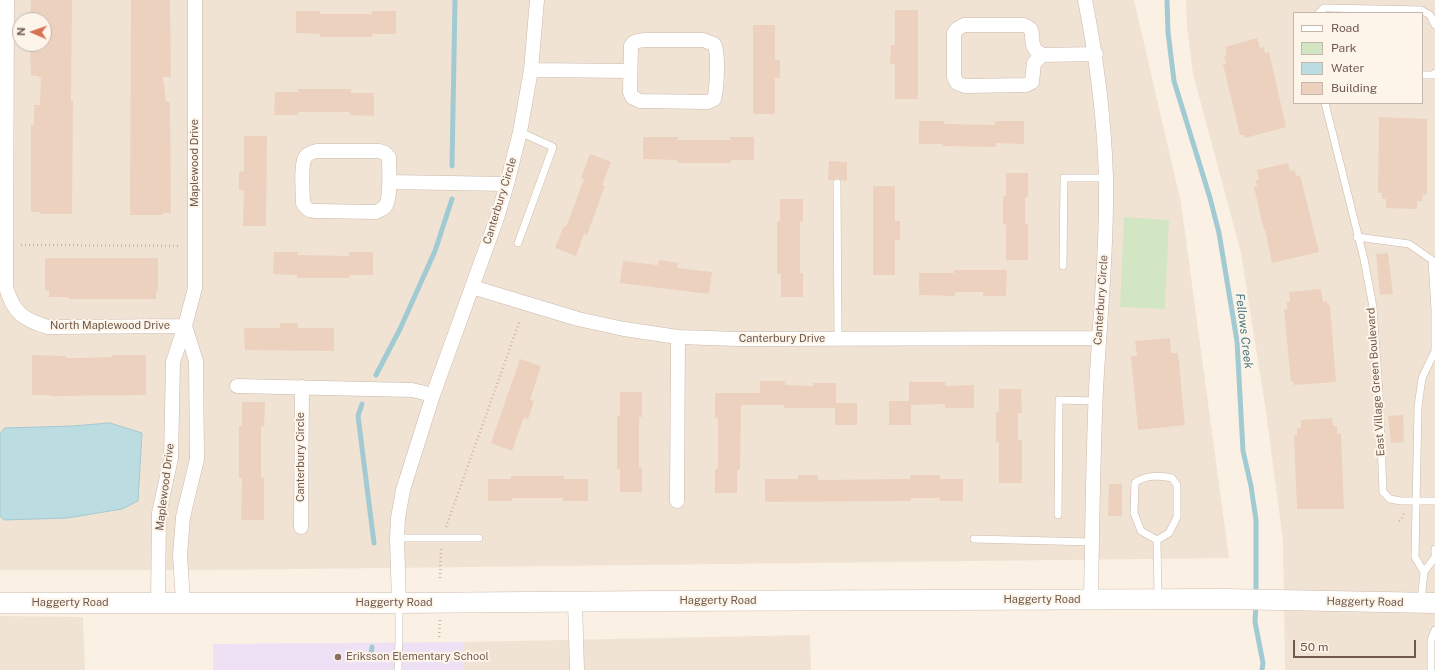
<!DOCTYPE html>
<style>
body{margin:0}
#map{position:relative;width:1435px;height:670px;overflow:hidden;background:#faf1e4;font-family:"Public Sans",sans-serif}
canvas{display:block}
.legend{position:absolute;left:1293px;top:12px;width:130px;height:92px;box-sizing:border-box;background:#fdf5ea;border:1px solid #c5b7ab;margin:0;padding:5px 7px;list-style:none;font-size:12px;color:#70594c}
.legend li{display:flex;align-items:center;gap:8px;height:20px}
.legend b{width:20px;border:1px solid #c5b7ab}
.north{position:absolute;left:12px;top:12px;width:40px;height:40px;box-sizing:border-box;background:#fdf5ea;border:1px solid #c5b7ab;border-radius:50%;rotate:272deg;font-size:11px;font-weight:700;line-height:16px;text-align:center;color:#70594c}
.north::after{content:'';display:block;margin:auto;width:14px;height:18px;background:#d87255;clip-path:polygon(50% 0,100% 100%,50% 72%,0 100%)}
.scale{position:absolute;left:1293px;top:640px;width:123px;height:18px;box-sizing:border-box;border:2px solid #70594c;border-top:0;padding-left:5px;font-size:12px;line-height:14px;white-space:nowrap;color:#70594c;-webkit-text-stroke:3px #fdf5ea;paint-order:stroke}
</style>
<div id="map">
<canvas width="1435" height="670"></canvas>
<ul class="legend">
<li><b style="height:5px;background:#fff"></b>Road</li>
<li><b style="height:11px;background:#d2e6c4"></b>Park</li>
<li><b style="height:11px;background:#bbdce1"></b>Water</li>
<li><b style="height:11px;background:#ecd1be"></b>Building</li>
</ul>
<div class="north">N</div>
<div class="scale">50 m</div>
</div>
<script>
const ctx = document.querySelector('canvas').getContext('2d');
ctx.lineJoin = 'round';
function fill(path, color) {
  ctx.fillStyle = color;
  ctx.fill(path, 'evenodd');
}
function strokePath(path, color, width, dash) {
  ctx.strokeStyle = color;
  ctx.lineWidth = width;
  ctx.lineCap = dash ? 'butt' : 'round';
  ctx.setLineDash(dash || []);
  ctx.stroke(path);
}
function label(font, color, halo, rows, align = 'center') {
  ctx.font = font + ' "Public Sans",sans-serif';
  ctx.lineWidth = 4;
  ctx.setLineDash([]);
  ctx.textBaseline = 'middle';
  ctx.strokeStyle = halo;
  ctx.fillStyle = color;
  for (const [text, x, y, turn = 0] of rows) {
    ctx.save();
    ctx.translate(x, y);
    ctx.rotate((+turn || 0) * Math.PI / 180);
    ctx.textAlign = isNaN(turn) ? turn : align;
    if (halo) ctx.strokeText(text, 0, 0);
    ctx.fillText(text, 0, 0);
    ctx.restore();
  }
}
fill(new Path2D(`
 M0 0H1134L1181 203 1229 558 219 570H0ZM20 20H44V44H20Z
 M1186 0H1435V670H1285L1283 541 1266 412 1241 253 1193 74 1187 26ZM1294 13H1422V103H1294Z
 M0 616 83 617 85 670H0Z
 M810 635 811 670H464V642Z`), '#f1e3d3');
fill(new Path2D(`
 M464 642V670H213V644Z`), '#eee1f6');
fill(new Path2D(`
 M1124 217 1169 220 1165 309 1120 307Z`), '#d2e6c4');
const water = new Path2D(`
 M110 423 142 433 138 501 122 509 67 518 4 520 0 516V433L5 428 73 426Z`);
fill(water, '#bbdce1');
strokePath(water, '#a2cad2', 1);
strokePath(new Path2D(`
 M1167 0 1168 32 1174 81 1210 198 1219 233 1237 341 1243 451 1251 486 1256 520V596
 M452 166 455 0
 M376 375 400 329 435 251 452 199
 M362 404 358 416 374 543
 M1256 604 1255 622 1263 663 1262 670
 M372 647 371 655 385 657`), '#a2cad2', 5);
fill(new Path2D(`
 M31 0H72L71 101H73L72 214H40V212H31V125H34V105H40L41 78H39V76H31L30 44H44V20H30Z
 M131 0H170L171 77H163L166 102H170L171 213H163V215H130Z
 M895 10H918V99H895V64H890L891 45H895Z
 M296 11H320V14H372V11H396V34H372V37H320V34L296 33Z
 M753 25H775V60H780V78H775V114H753Z
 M1257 38 1260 48 1264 47 1265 53 1269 52 1286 127 1245 138 1244 135H1240L1223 64H1226L1224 56 1227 55 1225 47Z
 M298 89H351V93H374V116L350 115V112H298V115H274L275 92H298Z
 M1379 117 1427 119V194H1423L1422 201H1417V209L1386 208V199H1382V193H1378Z
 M919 121H944V124L995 125V121H1024V144L995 143 996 147 943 146V144H919Z
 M244 136H267L266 226H243L244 190H239V172L244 171Z
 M643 137H678V140H730V137H754V160H731V163H678L677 160 643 159Z
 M590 154 611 162 602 185 605 186 587 235 584 234 576 256 555 248 564 226 566 227 584 179 581 178Z
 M829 161 847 162V181L841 180 837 178 833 180H828Z
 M1288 163 1290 171 1295 170 1296 176 1300 175 1319 252 1272 263 1265 229 1264 230 1254 187 1257 186 1256 180 1259 179 1257 170Z
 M1006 173H1028V197H1025V224H1028V260H1006V225L1003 224V196H1006Z
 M873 186H895V221H900V240H895V275H873Z
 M780 199H803V222H800V273H803V297H781V274H777V221H780Z
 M274 252H298L297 255 349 256V252H373V275H350V278H297V275L273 274Z
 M1388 253 1393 294 1380 295 1376 254Z
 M45 258H158V291H156V299H69V297H49V290H45Z
 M659 260 678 263 677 268 712 272 709 294 620 283 623 261 658 265Z
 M954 270H1007L1006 296H983V292H955V296L919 295V273H954Z
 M1321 289 1323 302 1327 301V305H1330L1336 382 1294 385V382H1291L1284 309H1287V302H1290L1289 292Z
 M280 323H298V328H334V351L245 350 244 328H280Z
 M1170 338 1171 353H1178L1185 425 1138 430 1131 356H1137L1135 341Z
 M32 355 66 356V358H80L112 357V355H146V395L50 396V395H32Z
 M520 359 541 366 530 400 534 401 528 419 524 417 512 451 491 443Z
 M760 381H786L785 385 813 386V383H836V403H857V425H835V408H784V405H741L740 470H737V493H715V469H718V418H715V393H760Z
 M909 382H945V386L974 385V408H945V404L911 405V425H889V401H909Z
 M999 389H1021L1022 413H1018V440H1022V483H999V442H996V412H999Z
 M620 392H642V417H639V468H642V492H620V469H617V416H620Z
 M242 402H265L264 426H261V478H264V520H241L242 478H239V426H242Z
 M1403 415 1404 442 1391 443 1388 416Z
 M1332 418 1333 426H1337V434L1341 433 1344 509H1297L1294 435H1297V428H1301V420Z
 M798 475H818V480L910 479 911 475H940V479H963V501H940V498H911V501L765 502V479H798Z
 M511 476H564V479H588V501H563V498H512V501H488V479H511Z
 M1109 484H1122V516H1108Z`), '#ecd1be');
const service = new Path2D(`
 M1319 13 1324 8H1328L1421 10 1430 15 1435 25
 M1422 75H1435V73
 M1325 103 1364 259 1373 307 1379 393 1383 492 1390 499 1401 501H1435
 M837 183 838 339
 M1357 237 1409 244 1432 260 1435 310V356
 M518 243 553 147 520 132
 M1063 266 1064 178H1106
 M1058 515 1059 400 1096 401
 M397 538H479
 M974 539 1092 542
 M1157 540 1169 533 1177 517V485L1172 478C1160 475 1144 475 1135 483L1134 513 1141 531 1157 540 1158 598
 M1424 572 1415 557 1418 407 1422 378 1434 353
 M1421 601 1424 572 1435 557V549
 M398 670 399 638V603
 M1431 670V640L1435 630`);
const minor = new Path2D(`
 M7 0 6 287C13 312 23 320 48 327L185 326
 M1085 0C1097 60 1104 116 1106 177 1107 248 1100 318 1096 389 1093 459 1092 530 1091 600
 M964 25H1024C1038 30 1028 39 1035 49 1036 51 1040 53 1042 55L1034 63 1032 82 1026 85 965 86 957 83 954 77V33L957 29Z
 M645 40H703L714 44C719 52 717 90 714 99L708 102 640 101 632 97 630 92 631 46C634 40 639 41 645 40Z
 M1042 55 1096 54
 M531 70 630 71
 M317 151H379L385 153 389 157C389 168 391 196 386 205 384 209 380 210 376 212L315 211C309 211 306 209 303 203 303 193 300 163 306 156 309 153 313 152 317 151Z
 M390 182 507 184
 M472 287 578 319 624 329 678 337 738 339 1099 338
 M237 386 412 390 433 395
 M677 501 678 337
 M301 527 302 387
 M183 602 180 555 183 517 197 459 196 361 185 326
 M575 602 577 670
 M158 603 159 513 171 458 173 362 185 326 195 288V0
 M399 603 397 538 398 518 403 490 433 395 497 218 507 184 520 132 531 70 537 0`);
const secondary = new Path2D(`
 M0 603H399L658 601 1226 599 1435 603`);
strokePath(service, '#cab9ac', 8);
strokePath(minor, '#cab9ac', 15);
strokePath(secondary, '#cebbac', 21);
strokePath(new Path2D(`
 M21 245 180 246
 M1399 521 1401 520 1404 513
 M446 527 520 320
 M440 578 441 549
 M439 637 440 620`), '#d1b4a2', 2.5, [1, 3]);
strokePath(service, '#fff', 7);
strokePath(minor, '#fff', 14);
strokePath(secondary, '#fff', 20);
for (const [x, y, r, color] of [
 [338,657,4,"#8d6e63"]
]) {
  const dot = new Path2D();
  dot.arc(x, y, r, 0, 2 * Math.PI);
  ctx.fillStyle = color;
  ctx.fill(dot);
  strokePath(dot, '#fdf5ea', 1.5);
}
label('11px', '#70594c', '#fdf5ea', [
 ["Maplewood Drive",195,163,-90],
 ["Canterbury Circle",500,201,-73],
 ["Canterbury Circle",1101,300,-86],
 ["North Maplewood Drive",110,326],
 ["Canterbury Drive",782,339],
 ["East Village Green Boulevard",1376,382,-94],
 ["Canterbury Circle",301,457,-90],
 ["Maplewood Drive",165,487,-83],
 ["Haggerty Road",1042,600],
 ["Haggerty Road",718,601],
 ["Haggerty Road",1365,602,1],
 ["Haggerty Road",70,603],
 ["Haggerty Road",394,603]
]);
label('11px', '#785e54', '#fdf5ea', [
 ["Eriksson Elementary School",346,657]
], 'left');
label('italic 12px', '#487881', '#fdf5ea', [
 ["Fellows Creek",1244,331,83]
]);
</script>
